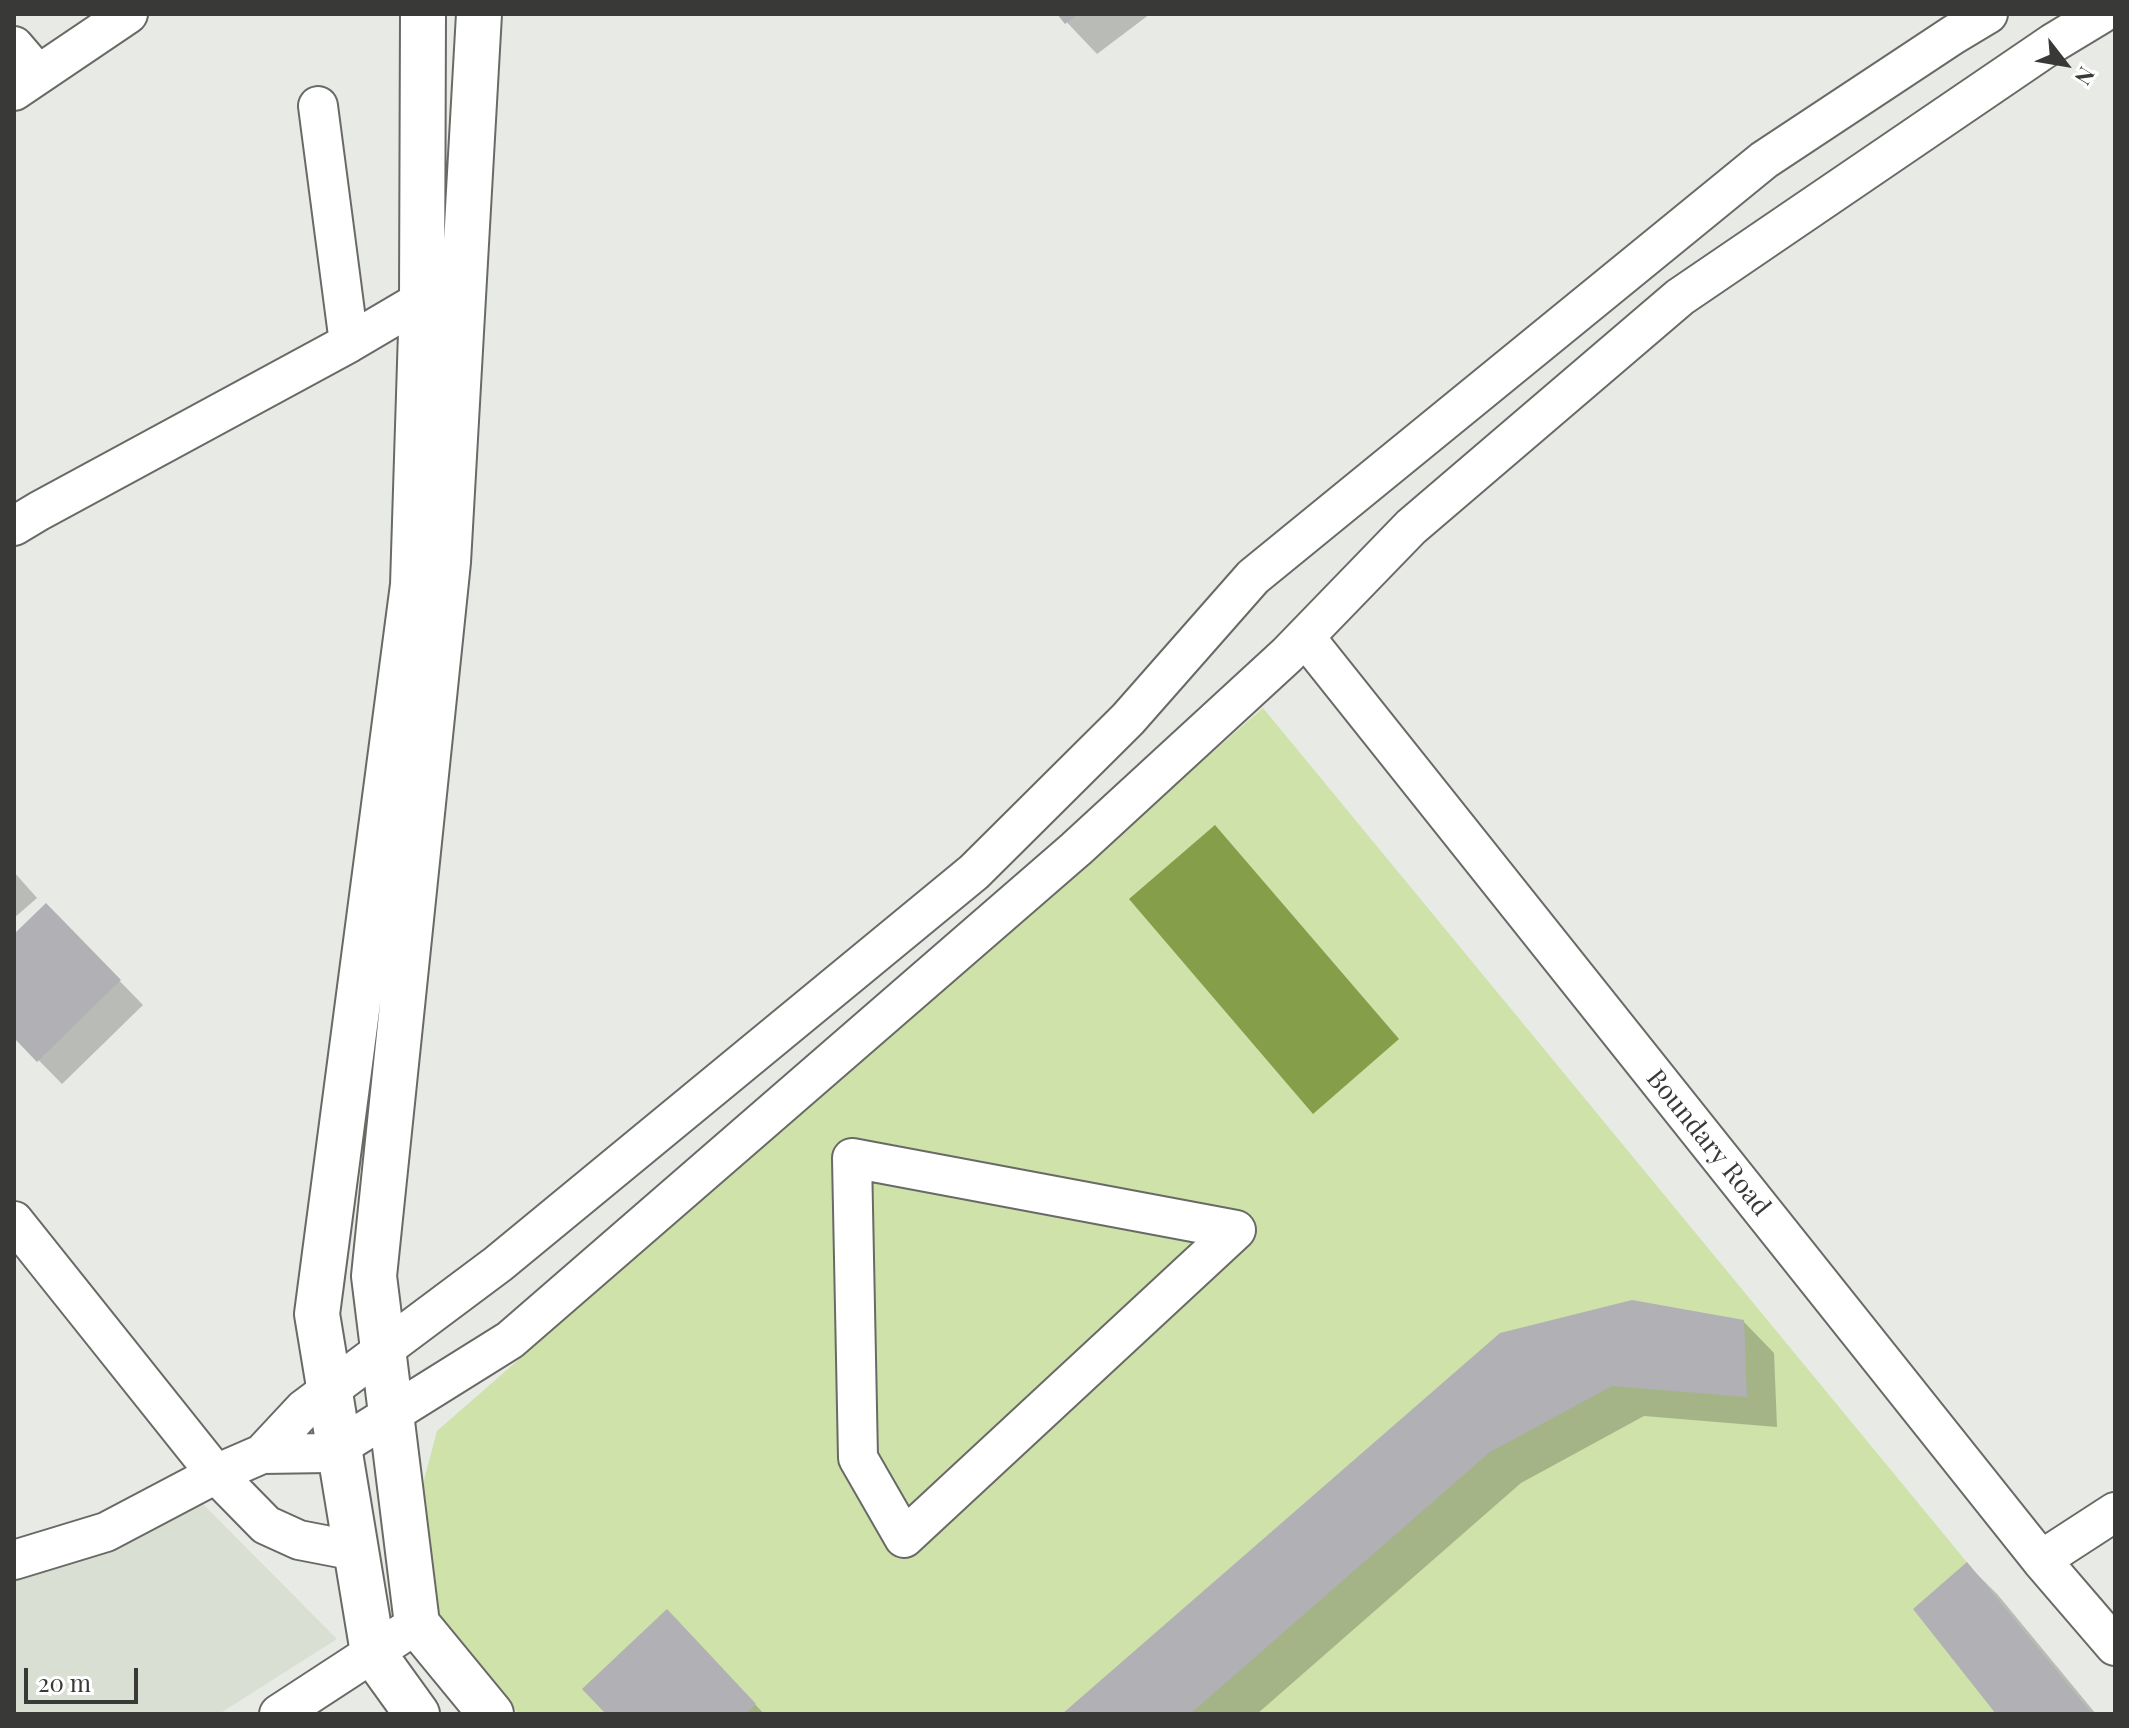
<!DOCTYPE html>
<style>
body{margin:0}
#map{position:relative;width:2129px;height:1728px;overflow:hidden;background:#e8eae5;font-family:"Playfair Display",serif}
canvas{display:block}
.frame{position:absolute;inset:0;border:16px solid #393937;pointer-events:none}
.north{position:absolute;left:2025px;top:24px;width:80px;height:80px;-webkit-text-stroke:6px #fff;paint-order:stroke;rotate:121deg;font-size:22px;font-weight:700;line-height:32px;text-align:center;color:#393937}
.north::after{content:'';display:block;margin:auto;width:28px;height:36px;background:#393937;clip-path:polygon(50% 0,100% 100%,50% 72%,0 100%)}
.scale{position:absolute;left:24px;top:1668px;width:114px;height:36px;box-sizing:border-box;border:4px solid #393937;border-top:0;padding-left:10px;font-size:24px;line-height:28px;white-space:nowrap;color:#393937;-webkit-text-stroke:6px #fff;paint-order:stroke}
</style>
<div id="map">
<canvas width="2129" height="1728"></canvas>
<div class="frame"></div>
<div class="north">N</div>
<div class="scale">20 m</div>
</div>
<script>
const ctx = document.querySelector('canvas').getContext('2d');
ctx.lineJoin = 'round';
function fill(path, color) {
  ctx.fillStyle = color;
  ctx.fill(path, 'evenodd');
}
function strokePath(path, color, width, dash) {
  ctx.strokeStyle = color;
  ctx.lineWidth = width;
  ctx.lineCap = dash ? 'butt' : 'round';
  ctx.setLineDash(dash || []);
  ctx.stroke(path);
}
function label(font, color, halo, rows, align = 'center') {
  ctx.font = font + ' "Playfair Display",serif';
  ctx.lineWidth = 7;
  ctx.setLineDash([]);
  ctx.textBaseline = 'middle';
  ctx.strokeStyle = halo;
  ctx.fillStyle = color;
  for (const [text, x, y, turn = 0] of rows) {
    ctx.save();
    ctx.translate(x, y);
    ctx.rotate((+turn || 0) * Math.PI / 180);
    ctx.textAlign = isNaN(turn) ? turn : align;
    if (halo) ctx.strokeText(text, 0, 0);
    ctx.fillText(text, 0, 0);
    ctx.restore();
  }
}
fill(new Path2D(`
 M199 1500 337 1639 219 1714H14V1575L75 1562Z`), '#dadfd3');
fill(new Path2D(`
 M1263 708 2092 1714H519L445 1633 408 1540 437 1431Z`), '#cee2a9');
fill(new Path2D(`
 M1215 825 1399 1039 1313 1114 1129 899Z`), '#859e4a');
fill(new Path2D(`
 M1059 14H1150L1097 54Z
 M14 872 37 898 14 918Z
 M69 929 143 1005 62 1084 14 1035V937Z
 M1743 1321 1774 1353 1777 1427 1644 1416 1521 1483 1257 1714H1065L1500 1335Z
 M1967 1564 1998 1595 2096 1714H1999Z
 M691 1635 764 1714H609Z`), '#0003');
fill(new Path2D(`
 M1057 14H1078L1065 24Z
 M46 903 121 980 37 1062 14 1038V934Z
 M1632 1300 1744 1320 1747 1397 1612 1386 1490 1452 1190 1714H1062L1500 1333Z
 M1967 1562 2092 1714H1996L1913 1609Z
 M667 1609 756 1704 745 1714H606L582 1689Z`), '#b1b0b5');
const minor = new Path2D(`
 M14 46 38 74
 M14 91 128 14
 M349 343 422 300
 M14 526 39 511 349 343 318 106
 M1305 637 2041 1560 2115 1646
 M852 1158 1236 1230 904 1538 858 1458Z
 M14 1221 216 1474 266 1525 299 1540 356 1551
 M262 1454 304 1409 498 1264 974 872 1128 719 1253 577 1764 160 1953 35 1988 14
 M14 1560 106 1532 216 1474 262 1454 329 1453 510 1340 1076 849 1287 655 1411 527 1680 297 2053 43 2101 14
 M2041 1560 2115 1512
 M279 1714 417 1624`);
const major = new Path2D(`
 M479 14 448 562 374 1276 417 1624 491 1714
 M417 1714 373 1653 317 1314 413 585 422 300 423 14`);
strokePath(minor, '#696a66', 42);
strokePath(major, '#696a66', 48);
strokePath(minor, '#fff', 38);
strokePath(major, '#fff', 44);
label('26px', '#393937', '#fff', [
 ["Boundary Road",1708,1143,51]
]);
</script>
